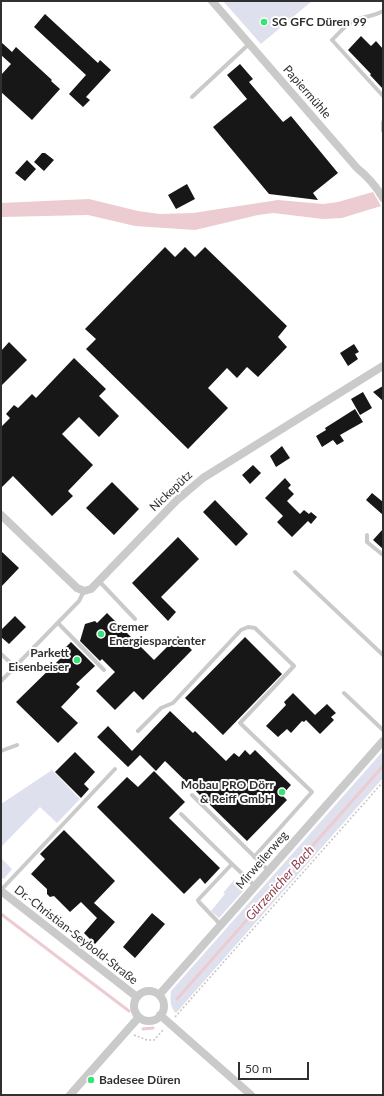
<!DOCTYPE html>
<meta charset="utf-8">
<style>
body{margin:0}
#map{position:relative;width:384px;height:1096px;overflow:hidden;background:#fff;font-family:Lato,sans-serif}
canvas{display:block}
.frame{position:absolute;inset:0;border:2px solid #303030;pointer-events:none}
.scale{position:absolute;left:238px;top:1062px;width:71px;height:18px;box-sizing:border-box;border:2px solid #303030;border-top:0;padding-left:5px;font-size:12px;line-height:14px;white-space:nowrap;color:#303030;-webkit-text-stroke:3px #fff;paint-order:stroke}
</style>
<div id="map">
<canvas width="384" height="1096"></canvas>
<div class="frame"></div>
<div class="scale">50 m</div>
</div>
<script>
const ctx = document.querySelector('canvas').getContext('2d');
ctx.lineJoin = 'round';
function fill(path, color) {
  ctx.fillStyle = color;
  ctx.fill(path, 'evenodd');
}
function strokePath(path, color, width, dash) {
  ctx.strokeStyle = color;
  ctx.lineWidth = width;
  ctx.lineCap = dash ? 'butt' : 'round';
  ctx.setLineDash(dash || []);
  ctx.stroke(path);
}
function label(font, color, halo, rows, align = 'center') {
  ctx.font = font + ' Lato,sans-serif';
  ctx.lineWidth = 4;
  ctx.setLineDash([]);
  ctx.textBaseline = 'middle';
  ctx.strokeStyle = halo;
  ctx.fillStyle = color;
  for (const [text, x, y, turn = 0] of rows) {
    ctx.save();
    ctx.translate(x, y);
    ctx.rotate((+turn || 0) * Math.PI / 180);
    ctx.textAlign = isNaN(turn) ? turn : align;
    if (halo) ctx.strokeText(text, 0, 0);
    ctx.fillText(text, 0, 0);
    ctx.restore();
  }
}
fill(new Path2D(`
 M223 1H312L261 44Z
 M383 751V778L176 1013C170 1008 170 998 171 991Z
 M52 770 80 799 57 823 40 807 1 847V804Z
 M1 858 12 869 4 879 1 877Z
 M234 880 244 890 219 918 211 911 225 894 223 893Z`), '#dfe0ed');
fill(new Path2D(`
 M373 192 381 206 342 218 323 219 273 213 258 215 195 230 135 226 88 215 1 217V203L89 199 138 211 160 214 193 213 278 200 323 204 338 202Z`), '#eccbd1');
strokePath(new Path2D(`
 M1 914 129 1011
 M177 999 383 766
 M143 1029 153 1028`), '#eccbd1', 3);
fill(new Path2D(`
 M45 14 98 63 100 60 111 70 86 97 90 100 83 107 69 94 86 75 34 27Z
 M361 36 371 46 376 41 383 49V89L370 75 371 74 348 50Z
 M1 42 12 52 16 47 52 80 51 81 60 89 32 120 1 92V75L11 64 1 55Z
 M240 64 253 79 249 82 283 122 291 116 338 173 313 193 318 200 269 194 213 127 247 99 227 75Z
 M42 153H45L54 160 44 171 34 162Z
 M27 160 36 169 25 181 15 173Z
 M187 184 195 199 176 209 168 195Z
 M165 247 175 257 185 247 195 257 205 247 287 326 278 337 287 347 258 377 247 367 237 378 227 368 208 388 228 408 188 449 86 349 96 339 85 329Z
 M9 342 27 360 1 386V351Z
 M354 344 359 352 355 354 358 359 348 366 340 353Z
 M74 358 106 389 99 396 119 416 99 437 79 417 62 434 93 465 68 491 73 496 52 516 13 476 1 488V427L10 418 6 414 14 405 18 408 32 394 36 398Z
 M383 386V401L373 392Z
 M363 392 372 408 360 415 351 399Z
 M355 409 363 422 340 435 344 441 337 445 333 440 322 447 316 436 326 430 325 428Z
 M282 446 290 458 276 467 270 456Z
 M253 465 261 473 250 484 242 475Z
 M285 478 291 485 288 488 294 494 287 501 300 514 304 510 309 514 311 512 317 517 311 524 308 521 292 537 277 522 283 516 265 498Z
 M112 482 139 509 114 535 86 508Z
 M372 493 383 502V515L366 500Z
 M215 500 248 534 236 546 203 512Z
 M383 529V549L373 540Z
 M178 537 199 559 161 597 176 612 168 621 132 583Z
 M1 551 19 568 1 587Z
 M107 613 154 660 178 636 192 650 143 700 134 691 115 710 96 691 115 672 102 659 100 661 80 641 85 624 95 621 97 623Z
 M15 616 26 627 9 644 1 637V630Z
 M245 637 282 674 223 735 185 698Z
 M71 642 95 666 76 684 80 687 61 707 78 723 58 743 16 702 62 657 59 654Z
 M293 693 315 715 327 704 336 713 331 717 334 720 320 734 306 720 304 722 302 721 291 733 287 729 278 737 266 726 286 705 284 702Z
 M170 711 193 733 195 731 226 761 234 753 239 757 245 750 250 755 255 750 291 785 282 795 287 800 247 841 165 761 156 771 140 755 128 767 97 737 108 726 132 751Z
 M75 752 95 772 84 784 89 789 81 798 55 772Z
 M154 771 185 802 169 818 220 868 205 884 200 878 184 894 97 807 127 777 138 787Z
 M64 830 115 881 94 903 115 922 95 944 84 933 97 918 81 902 70 912 54 896 50 897 47 894V889L31 874 45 859 40 854Z
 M152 913 165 924 135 958 123 947Z`), '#171717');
strokePath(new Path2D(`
 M175 1017 383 782
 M134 1035 147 1040H154L164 1029`), '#c4c4c4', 1.5, [2, 2]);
strokePath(new Path2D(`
 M383 11C375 16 366 16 358 19 347 23 340 32 332 40L383 96
 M192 97 249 44
 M383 122V131
 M367 535V542L383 555
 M295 572 383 655
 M99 581 135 619
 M58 623 104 670
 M1 654 15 667
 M1 681 79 601 84 591
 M344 693 383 730
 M138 731 161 708 173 703 241 630 248 627 255 628 294 666 240 723 312 792 254 857
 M1 751 17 745
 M192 795 269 871
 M181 814 232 864 198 900 199 902 221 925
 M232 864 255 886
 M1 890 115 769`), '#cacaca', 4);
strokePath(new Path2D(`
 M212 1 357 168C368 177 376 186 383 198
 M1 515 77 588 84 591 91 589 177 500 203 478 383 366
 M1 891 137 997
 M134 1006a15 15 0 1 1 30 0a15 15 0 1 1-30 0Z
 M159 995 383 741
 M160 1015 251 1095
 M70 1095 139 1017`), '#cacaca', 8);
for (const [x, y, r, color] of [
 [264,22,4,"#37e277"],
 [101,634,4,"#37e277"],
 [77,660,4,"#37e277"],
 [282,792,4,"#37e277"],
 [91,1080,4,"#37e277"]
]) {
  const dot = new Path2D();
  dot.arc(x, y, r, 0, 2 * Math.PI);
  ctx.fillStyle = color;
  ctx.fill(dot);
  strokePath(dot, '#fff', 1.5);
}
label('bold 12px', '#303030', '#fff', [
 ["SG GFC Düren 99",272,22],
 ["Cremer",109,627],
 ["Energiesparcenter",109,641],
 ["Parkett",69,653,"right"],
 ["Eisenbeiser",69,667,"right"],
 ["Mobau PRO Dörr",274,785,"right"],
 ["& Reiff GmbH",274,799,"right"],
 ["Badesee Düren",99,1080]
], 'left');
label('12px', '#303030', '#fff', [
 ["Papiermühle",307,92,49],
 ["Nickepütz",171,491,-43],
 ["Mirweilerweg",262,860,-49],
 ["Dr.-Christian-Seybold-Straße",76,935,38]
]);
label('italic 13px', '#913f4d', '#fff', [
 ["Gürzenicher Bach",280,883,-48]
]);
</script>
